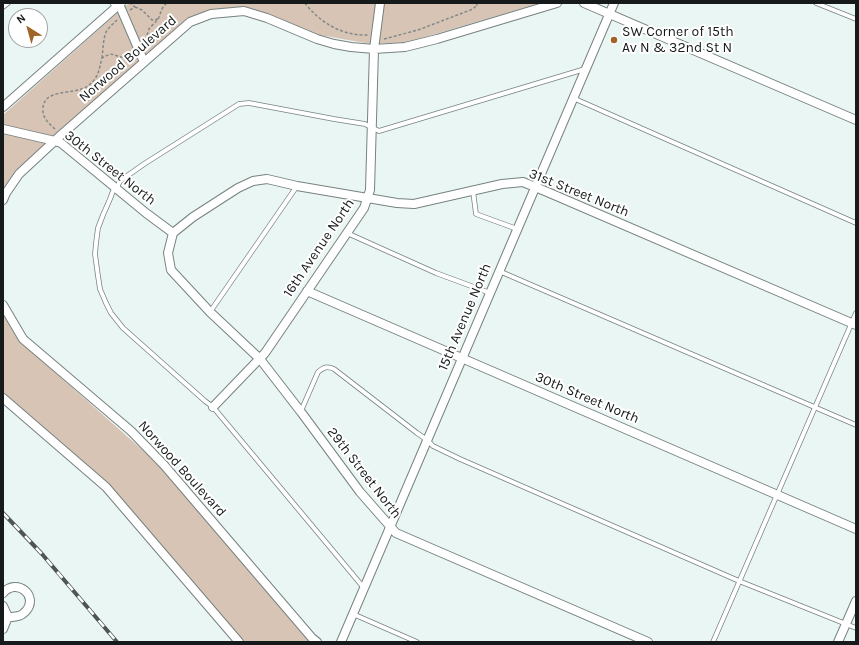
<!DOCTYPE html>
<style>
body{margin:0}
#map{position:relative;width:859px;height:645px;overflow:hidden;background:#eaf6f4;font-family:Karla,sans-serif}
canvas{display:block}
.frame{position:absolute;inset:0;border:4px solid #161a1a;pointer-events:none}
.north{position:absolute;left:8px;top:8px;width:40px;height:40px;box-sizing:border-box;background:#fff;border:1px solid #a2a3a3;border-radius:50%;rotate:323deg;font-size:11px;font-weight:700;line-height:16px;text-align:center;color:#161a1a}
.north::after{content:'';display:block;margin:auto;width:14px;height:18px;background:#a16428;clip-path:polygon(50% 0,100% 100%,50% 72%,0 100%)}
</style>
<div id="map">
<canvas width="859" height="645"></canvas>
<div class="frame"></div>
<div class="north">N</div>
</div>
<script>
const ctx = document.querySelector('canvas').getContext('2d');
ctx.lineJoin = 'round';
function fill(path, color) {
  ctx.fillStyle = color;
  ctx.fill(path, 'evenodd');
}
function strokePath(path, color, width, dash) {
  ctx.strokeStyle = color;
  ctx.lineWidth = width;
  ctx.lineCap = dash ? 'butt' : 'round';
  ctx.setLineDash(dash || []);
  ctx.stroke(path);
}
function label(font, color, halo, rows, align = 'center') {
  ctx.font = font + ' Karla,sans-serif';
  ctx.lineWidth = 4;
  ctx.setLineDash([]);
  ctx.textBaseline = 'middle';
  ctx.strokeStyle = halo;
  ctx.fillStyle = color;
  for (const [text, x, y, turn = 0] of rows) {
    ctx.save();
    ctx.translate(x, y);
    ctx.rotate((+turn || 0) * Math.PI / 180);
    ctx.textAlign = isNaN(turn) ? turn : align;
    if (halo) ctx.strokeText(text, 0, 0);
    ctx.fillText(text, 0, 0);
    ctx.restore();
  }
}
fill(new Path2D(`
 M130 3H541L408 42 371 44 314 34 263 12 237 7 207 11 186 19 16 171 3 191V115L125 6Z
 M3 312 17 338 24 345 164 469 311 642H239L106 487 3 398Z`), '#d8c4b4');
const service = new Path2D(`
 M816 3 856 19
 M3 7 8 3
 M573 98 856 223
 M473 191 476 214 517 229
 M347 233 436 273 490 293
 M499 271 856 425
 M210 312 297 186
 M301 411 318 372C324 367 327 366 334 369L417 433 427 440 433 446 460 459 739 581 856 628
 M364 588 213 407 205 401 123 328 111 313 106 303 100 289 98 276 95 254 96 243 98 228 103 215 110 199 113 191 116 189 120 181 144 164 239 104 249 103 334 119 365 124 379 131 585 69
 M353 614 417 642
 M713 642 856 313`);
const minor = new Path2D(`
 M115 3 119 4 144 62
 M584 3 856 120
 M3 107 121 3
 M3 129 55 141 61 143 146 213 173 233
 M3 200 6 193 19 174 61 135 190 22 211 14 244 11 267 18 317 39 334 44 351 47 374 49 405 47 437 39 557 3
 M173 233 193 217 238 188 253 181 267 179 297 186 397 203 414 204 502 184 523 182 545 191 856 325
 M173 233 168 253 171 270 210 312 260 359 301 412 360 492 396 533 648 642
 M307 291 856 529
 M3 305 23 339 131 431 164 465 312 638 317 642
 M3 398 106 487 239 642
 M213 407 265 353 364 208 370 190 374 49 380 3
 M3 593C17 577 39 596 26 611 24 613 21 616 18 616 15 617 11 617 8 617
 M3 606 8 617 3 629
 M341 642 614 3
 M838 642 856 601`);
strokePath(service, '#778281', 5.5);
strokePath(minor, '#778281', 10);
strokePath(new Path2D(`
 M305 3C320 23 343 36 367 35V34
 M476 3 477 5 479 3
 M135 7 142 10 152 20 158 19
 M130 10 135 7 131 4
 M384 39 418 30 473 9 477 5
 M146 45C146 39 147 34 149 29 151 26 155 23 158 19 161 14 161 7 167 3
 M102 58C103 50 103 40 106 32 109 27 113 24 117 20
 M55 129C49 124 42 117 43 109 43 87 77 96 89 85 99 77 99 69 102 58 114 51 112 56 122 57 126 58 130 57 133 55`), '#828a89', 1.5, [3, 2]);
strokePath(service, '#fff', 4);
strokePath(minor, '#fff', 8);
const rail = new Path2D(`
 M3 513 42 554 117 642`);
strokePath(rail, '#4e5554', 4);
strokePath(rail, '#fff', 2.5, [8]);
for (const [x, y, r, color] of [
 [614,40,4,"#a16428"]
]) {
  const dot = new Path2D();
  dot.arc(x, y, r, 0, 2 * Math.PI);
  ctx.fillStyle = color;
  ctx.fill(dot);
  strokePath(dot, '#fff', 1.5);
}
label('14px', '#161a1a', '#fff', [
 ["SW Corner of 15th",622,32],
 ["Av N & 32nd St N",622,48]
], 'left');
label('14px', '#161a1a', '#fff', [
 ["Norwood Boulevard",128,59,-41],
 ["30th Street North",110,168,38],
 ["31st Street North",579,193,22],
 ["16th Avenue North",319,248,-56],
 ["15th Avenue North",465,317,-67],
 ["30th Street North",587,398,23],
 ["Norwood Boulevard",182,469,48],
 ["29th Street North",364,473,52]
]);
</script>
